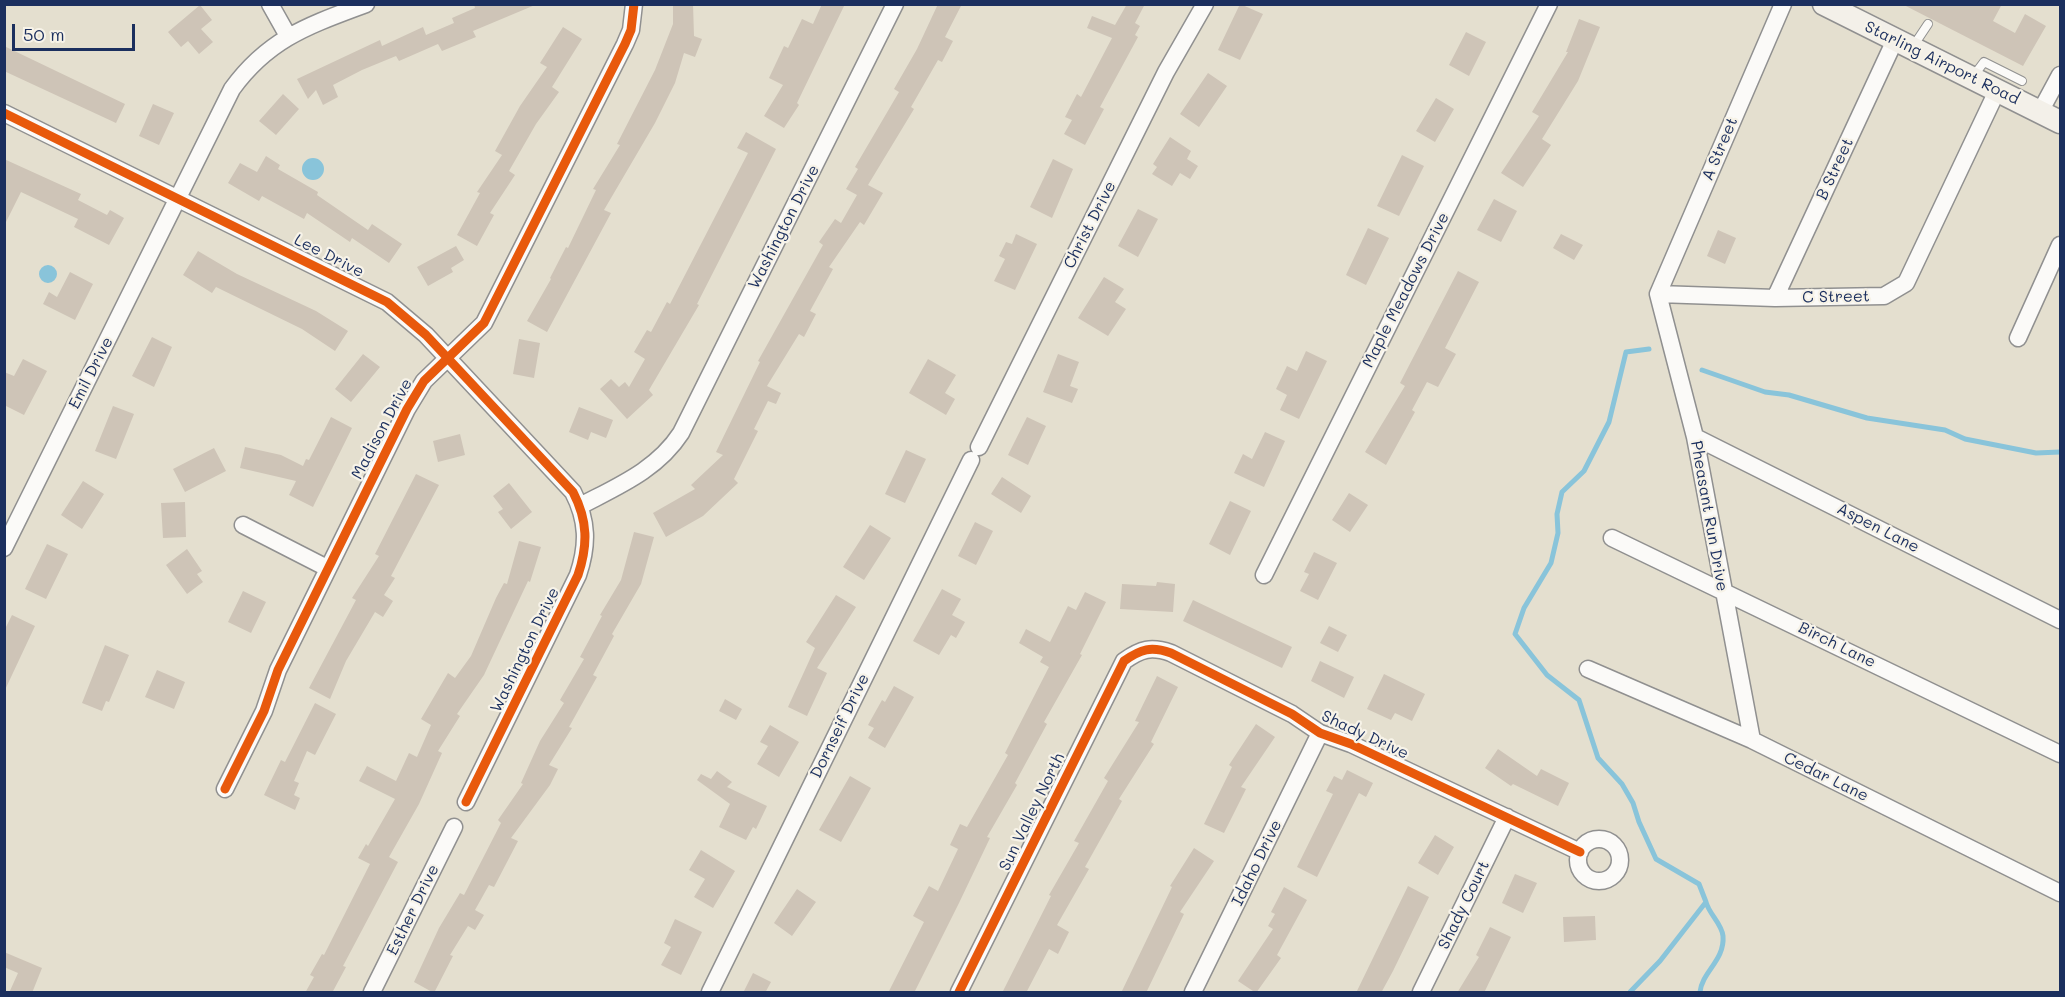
<!DOCTYPE html>
<style>
body{margin:0}
#map{position:relative;width:2065px;height:997px;overflow:hidden;background:#e4dfcf;font-family:Mali,sans-serif}
canvas{display:block}
.frame{position:absolute;inset:0;border:6px solid #1b2f5e;pointer-events:none}
.scale{position:absolute;left:12px;top:24px;width:123px;height:27px;box-sizing:border-box;border:3px solid #1b2f5e;border-top:0;padding-left:8px;font-size:18px;line-height:21px;white-space:nowrap;color:#1b2f5e;-webkit-text-stroke:4px #f7f3e8;paint-order:stroke}
</style>
<div id="map">
<canvas width="2065" height="997"></canvas>
<div class="frame"></div>
<div class="scale">50 m</div>
</div>
<script>
const ctx = document.querySelector('canvas').getContext('2d');
ctx.lineJoin = 'round';
function fill(path, color) {
  ctx.fillStyle = color;
  ctx.fill(path, 'evenodd');
}
function strokePath(path, color, width, dash) {
  ctx.strokeStyle = color;
  ctx.lineWidth = width;
  ctx.lineCap = dash ? 'butt' : 'round';
  ctx.setLineDash(dash || []);
  ctx.stroke(path);
}
function label(font, color, halo, rows, align = 'center') {
  ctx.font = font + ' Mali,sans-serif';
  ctx.lineWidth = 4.5;
  ctx.setLineDash([]);
  ctx.textBaseline = 'middle';
  ctx.strokeStyle = halo;
  ctx.fillStyle = color;
  for (const [text, x, y, turn = 0] of rows) {
    ctx.save();
    ctx.translate(x, y);
    ctx.rotate((+turn || 0) * Math.PI / 180);
    ctx.textAlign = isNaN(turn) ? turn : align;
    if (halo) ctx.strokeText(text, 0, 0);
    ctx.fillText(text, 0, 0);
    ctx.restore();
  }
}
fill(new Path2D(`
 M302 169a11 11 0 1 1 22 0a11 11 0 1 1-22 0Z
 M39 274a9 9 0 1 1 18 0a9 9 0 1 1-18 0Z`), '#89c4da');
strokePath(new Path2D(`
 M1702 370 1765 392 1789 395 1867 418 1945 430 1965 439 2036 453 2060 452
 M1630 992 1660 961 1706 902 1699 884 1656 859 1639 822 1633 803 1622 784 1598 758 1579 700 1547 675 1515 634 1524 608 1551 563 1558 533 1557 514 1562 492 1584 471 1609 422 1626 352 1649 349
 M1700 992C1702 972 1725 960 1723 936 1722 924 1709 914 1706 902`), '#89c4da', 5);
fill(new Path2D(`
 M474 4 535 5 473 31 476 37 442 51 438 44 399 61 396 56 362 70 333 85 338 97 323 105 316 90 308 99 297 79 380 40 382 46 423 27 426 35 454 23 452 18 475 8Z
 M673 4H693L694 36 702 39 695 57 684 53 675 83 655 123 604 210 611 213 547 332 527 321 551 279 550 278 566 247 568 248 596 190 593 189 620 145 617 144 655 70 673 24Z
 M822 4H845L797 103 799 105 784 128 764 116 783 85 769 78 784 46 788 48 802 19 813 24Z
 M938 4H962L945 37 953 41 942 62 938 60 911 107 914 109 868 185 883 193 864 225 860 222 829 267 833 269 810 311 816 314 804 337 799 334 767 386 781 393 776 404 768 401 754 429 758 431 734 479 738 483 703 516 666 537 653 513 695 489 691 485 723 455 716 452 760 362 758 361 823 245 819 242 835 219 841 223 857 195 846 189 858 169 855 167 899 92 894 89 917 49Z
 M1127 4H1145L1135 23 1140 26 1135 35 1138 37 1100 107 1104 109 1085 145 1064 134 1072 120 1065 117 1077 94 1081 97 1112 38 1087 28 1092 16 1115 25Z
 M1240 4 1263 14 1240 60 1218 50Z
 M1902 4H2002L1993 21 2015 33 2025 14 2046 26 2023 66Z
 M200 5 212 20 201 29 213 42 199 54 188 41 181 47 168 32Z
 M1579 19 1600 27 1578 81 1542 139 1551 145 1523 187 1501 173 1539 116 1532 112 1568 52H1566Z
 M563 27 582 39 552 87 559 92 536 124 509 171 515 175 490 213 494 215 477 246 457 235 480 193 477 192 502 155 495 151 520 106 547 67 540 63Z
 M1466 32 1486 42 1469 76 1449 65Z
 M4 46 125 104 116 123 4 71Z
 M1208 73 1227 86 1199 127 1180 114Z
 M283 94 299 109 276 135 259 121Z
 M1436 98 1454 109 1435 142 1416 131Z
 M153 104 174 113 159 145 139 136Z
 M746 132 776 149 697 304 699 305 649 390 653 395 627 419 600 389 611 379 619 387 625 382 629 387 645 359 634 352 647 330 651 332 667 302 670 304 748 153 737 148Z
 M1170 137 1191 151 1187 159 1198 166 1190 179 1180 173 1172 186 1152 174 1157 167 1153 164Z
 M1402 155 1424 166 1399 216 1377 206Z
 M266 156 280 165 278 169 318 192 317 195 368 230 372 224 402 244 389 263 352 238 350 242 307 213 304 219 262 196 259 201 228 183 240 163 257 172Z
 M4 159 81 194 78 200 107 215 110 210 124 218 109 245 74 227 78 219 21 192 4 226Z
 M1053 159 1073 169 1052 218 1030 207Z
 M1494 199 1517 211 1501 242 1477 230Z
 M1138 209 1158 219 1138 257 1118 246Z
 M1368 228 1389 238 1366 285 1346 275Z
 M1718 230 1736 238 1725 264 1707 256Z
 M1016 234 1037 244 1015 290 994 281 1005 259 999 256 1006 242 1012 244Z
 M1561 234 1583 245 1574 260 1553 248Z
 M456 246 464 260 451 268 453 272 428 286 417 267Z
 M198 251 237 274 316 311 348 331 335 351 302 329 216 287 212 293 183 275Z
 M1458 271 1479 282 1445 348 1456 354 1438 387 1427 382 1412 410 1415 412 1386 465 1365 452 1405 386 1400 383Z
 M70 272 93 284 75 320 43 304 49 292 57 297Z
 M1104 277 1124 289 1115 302 1126 309 1108 336 1078 318Z
 M152 337 172 347 154 387 132 376Z
 M519 339 540 343 534 378 513 374Z
 M1306 351 1327 361 1299 419 1280 410 1287 395 1276 389 1287 366 1297 371Z
 M363 354 380 367 351 402 335 389Z
 M1058 354 1079 362 1070 386 1078 389 1072 403 1043 392Z
 M23 359 47 371 24 415 4 405V372L14 376Z
 M928 359 956 375 945 393 955 399 946 415 909 393Z
 M113 406 134 414 116 459 95 451Z
 M579 407 613 420 606 438 591 432 588 440 569 432Z
 M331 417 352 428 313 507 289 495 296 481 240 468 245 447 281 455 303 466 306 459 309 460Z
 M1027 417 1046 426 1028 465 1008 455Z
 M1265 432 1285 441 1264 487 1234 473 1243 454 1252 459Z
 M460 434 465 455 438 462 433 441Z
 M214 448 226 471 185 492 173 469Z
 M906 450 926 459 905 503 885 494Z
 M416 474 439 485 391 576 395 578 384 595 393 601 383 617 375 612 346 661 330 699 309 688 356 600 352 598 379 556 375 554Z
 M1002 477 1031 496 1021 513 991 494Z
 M83 481 104 494 82 529 61 515Z
 M509 483 532 512 511 529 498 512 503 509 493 496Z
 M1349 493 1368 505 1350 532 1332 520Z
 M1230 501 1251 511 1230 555 1209 544Z
 M185 502 186 537 163 538 161 503Z
 M975 522 993 531 976 565 958 556Z
 M870 525 891 538 864 580 843 567Z
 M634 532 654 537 641 584 612 634 614 636 593 675 597 677 569 727 572 728 549 765 558 769 550 785 511 838 518 841 494 887 489 885 475 910 484 915 475 930 468 926 450 955 453 956 434 993 414 982 439 928 460 893 464 895 501 823 498 820 523 784 521 783 540 741 564 703 560 700 584 659 580 657 602 616 600 615 621 580Z
 M519 541 541 547 530 582 528 581 484 675 457 714 460 716 438 751 442 753 419 804 389 857 398 862 343 966 346 967 332 993H305L314 977 310 975 322 954 324 955 370 864 358 858 366 844 368 846 395 799 359 781 367 766 396 781 409 753 417 757 431 725 421 719 448 673 455 678 471 656 496 598 504 583 507 584Z
 M47 544 68 554 46 599 25 589Z
 M187 549 202 571 197 574 203 582 187 594 166 565Z
 M1314 552 1337 563 1318 600 1300 591 1309 574 1304 572Z
 M1157 582 1175 584 1173 612 1120 609 1122 584 1156 586Z
 M942 589 961 599 952 615 965 622 956 638 951 635 939 655 913 641Z
 M243 591 266 602 251 633 228 622Z
 M1085 592 1106 602 1080 654 1082 655 1044 722 1047 724 1015 783 1017 785 987 837 990 838 959 903 914 993H888L924 922 913 916 929 886 938 891 958 849 950 845 960 824 967 827 1008 755 1005 753 1049 667 1040 662 1043 657 1019 643 1026 629 1050 642 1068 606 1076 610Z
 M836 595 856 607 817 668 827 673 807 716 788 707 815 648 806 642Z
 M1193 600 1292 647 1282 668 1183 621Z
 M12 615 35 626 4 692V631Z
 M1329 626 1347 635 1338 652 1320 643Z
 M105 645 129 655 109 702 106 701 102 711 82 703Z
 M1320 661 1354 677 1344 698 1311 681Z
 M157 670 185 682 174 709 145 697Z
 M1384 674 1425 694 1412 721 1395 713 1391 720 1367 709Z
 M1157 676 1178 687 1151 742 1154 744 1119 799 1122 801 1085 867 1089 869 1057 925 1069 932 1058 954 1049 949 1026 993H1002L1051 896 1049 895 1079 843 1074 841 1108 781 1104 778 1139 722 1135 721Z
 M894 686 914 697 885 748 868 738 874 728 868 725 882 700 885 702Z
 M725 699 742 709 736 720 719 711Z
 M315 703 336 714 315 755 307 751 294 781 299 783 294 795 300 798 295 810 264 795 281 760 285 762Z
 M1256 724 1275 737 1241 787 1246 789 1224 833 1204 824 1232 767 1229 765Z
 M770 725 799 742 779 777 757 764 768 746 760 742Z
 M1498 749 1537 776 1541 769 1569 783 1558 806 1513 784 1511 786 1485 768Z
 M1347 770 1373 783 1366 797 1359 793 1317 877 1297 867 1333 794 1326 791 1334 776 1342 780Z
 M717 771 732 782 727 787 767 806 756 829 753 827 746 840 719 827 730 804 697 780 701 774 711 779Z
 M850 776 871 788 841 842 819 830Z
 M1435 835 1454 847 1438 875 1418 863Z
 M1194 848 1214 861 1180 912 1184 914 1146 993H1121L1172 887 1170 886Z
 M701 850 735 871 713 908 694 897 705 879 689 870Z
 M1515 874 1537 883 1523 913 1502 903Z
 M1408 886 1429 897 1393 971 1381 993H1356Z
 M1284 887 1307 900 1277 955 1281 958 1256 993 1238 981 1273 929 1268 926 1275 914 1271 912Z
 M797 889 816 902 792 936 774 923Z
 M1595 916 1596 940 1564 942 1563 917Z
 M675 919 702 932 681 975 661 965 671 947 664 943Z
 M1490 927 1511 937 1484 993H1457L1479 957 1476 955Z
 M4 952 42 968 32 993H9L18 973 4 967Z
 M753 973 771 982 765 993H743Z`), '#cec4b7');
const lane = new Path2D(`
 M1912 48 1928 24
 M1972 78 1984 62 2022 81`);
const street = new Path2D(`
 M270 4 288 36
 M2040 112 2060 75
 M4 113 387 302 426 335 573 492C588 521 588 545 578 575L466 802
 M1658 294 1775 298 1884 296 1906 283 1997 91
 M1658 294 1695 437 1752 740
 M1658 294 1783 4
 M1775 298 1895 40
 M2018 338 2060 245
 M1695 437 2060 620
 M979 447 1166 72 1205 4
 M580 506C618 486 657 470 681 433L895 4
 M243 525 327 568
 M1612 538 2060 754
 M4 548 232 89C269 38 310 25 366 4
 M1264 575 1549 4
 M1588 669 1752 740 2060 893
 M225 789 264 711 278 670 407 409 424 381 484 323 625 44 631 30 634 4
 M1578 860a21 21 0 1 1 42 0a21 21 0 1 1-42 0Z
 M372 992 454 827
 M710 992 971 460
 M959 992 1124 661C1141 649 1151 646 1171 653L1292 714 1320 733 1351 744 1580 852
 M1193 992 1320 733
 M1421 992 1507 817`);
const secondary = new Path2D(`
 M1824 4 2060 122`);
strokePath(lane, '#909090', 10);
strokePath(street, '#909090', 19);
strokePath(secondary, '#909090', 25);
strokePath(lane, '#fbfaf8', 8);
strokePath(street, '#fbfaf8', 16);
strokePath(secondary, '#f3f0e9', 22);
strokePath(new Path2D(`
 M4 113 387 302 426 335 573 492C588 521 588 545 578 575L466 802
 M225 789 264 711 278 670 407 409 424 381 484 323 625 44 631 30 634 4
 M959 992 1124 661C1141 649 1151 646 1171 653L1292 714 1320 733 1351 744 1580 852`), '#e8590c', 9);
label('16px', '#1b2f5e', '#f7f3e8', [
 ["Starling Airport Road",1942,63,26],
 ["A Street",1720,149,-67],
 ["B Street",1835,169,-65],
 ["Christ Drive",1090,225,-63],
 ["Washington Drive",784,227,-63],
 ["Lee Drive",329,256,27],
 ["Maple Meadows Drive",1406,290,-63],
 ["C Street",1836,297,-1],
 ["Emil Drive",91,373,-63],
 ["Madison Drive",382,429,-62],
 ["Pheasant Run Drive",1709,516,80],
 ["Aspen Lane",1878,528,27],
 ["Birch Lane",1837,645,26],
 ["Washington Drive",525,650,-64],
 ["Dornseif Drive",840,726,-64],
 ["Shady Drive",1365,735,25],
 ["Cedar Lane",1826,777,26],
 ["Sun Valley North",1032,812,-64],
 ["Idaho Drive",1257,863,-64],
 ["Shady Court",1464,905,-64],
 ["Esther Drive",413,910,-64]
]);
</script>
